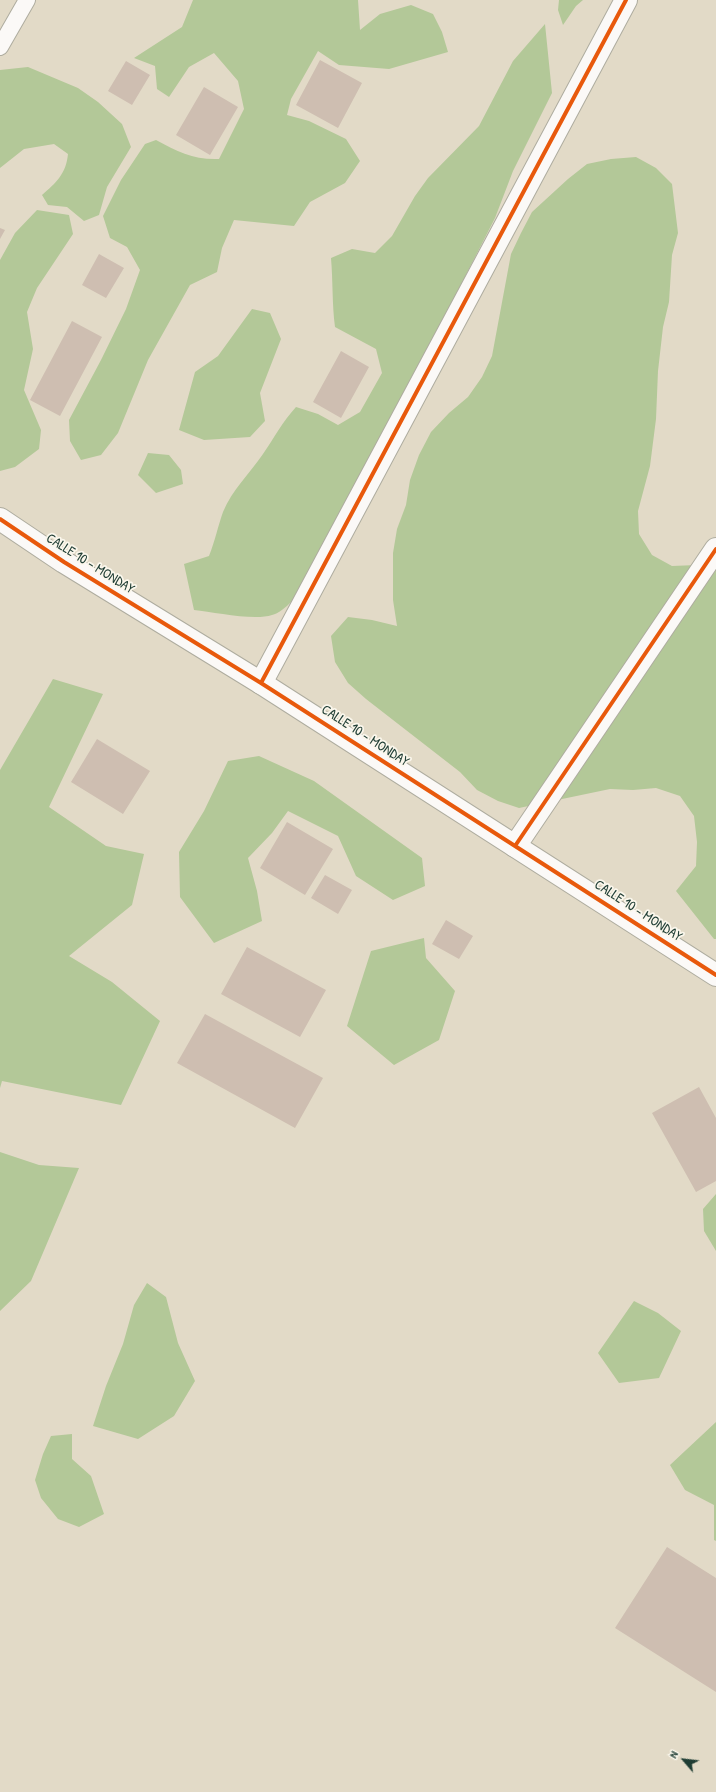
<!DOCTYPE html>
<style>
body{margin:0}
#map{position:relative;width:716px;height:1792px;overflow:hidden;background:#e2dac7;font-family:"Patrick Hand",sans-serif}
canvas{display:block}
.north{position:absolute;left:664px;top:1740px;width:40px;height:40px;-webkit-text-stroke:3px #fbf7ec;paint-order:stroke;rotate:298deg;font-size:11px;font-weight:700;line-height:16px;text-align:center;color:#1f3d34}
.north::after{content:'';display:block;margin:auto;width:14px;height:18px;background:#1f3d34;clip-path:polygon(50% 0,100% 100%,50% 72%,0 100%)}
</style>
<div id="map">
<canvas width="716" height="1792"></canvas>
<div class="north">N</div>
</div>
<script>
const ctx = document.querySelector('canvas').getContext('2d');
ctx.lineJoin = 'round';
function fill(path, color) {
  ctx.fillStyle = color;
  ctx.fill(path, 'evenodd');
}
function strokePath(path, color, width, dash) {
  ctx.strokeStyle = color;
  ctx.lineWidth = width;
  ctx.lineCap = dash ? 'butt' : 'round';
  ctx.setLineDash(dash || []);
  ctx.stroke(path);
}
function label(font, color, halo, rows, align = 'center') {
  ctx.font = font + ' "Patrick Hand",sans-serif';
  ctx.lineWidth = 3.5;
  ctx.setLineDash([]);
  ctx.textBaseline = 'middle';
  ctx.strokeStyle = halo;
  ctx.fillStyle = color;
  for (const [text, x, y, turn = 0] of rows) {
    ctx.save();
    ctx.translate(x, y);
    ctx.rotate((+turn || 0) * Math.PI / 180);
    ctx.textAlign = isNaN(turn) ? turn : align;
    if (halo) ctx.strokeText(text, 0, 0);
    ctx.fillText(text, 0, 0);
    ctx.restore();
  }
}
fill(new Path2D(`
 M193 0H358L360 30 380 14 411 5 433 14 442 32 448 52 389 69 339 65 318 51 291 99 287 115 309 121 346 139 360 161 345 183 310 202 294 226 234 220 222 248 217 272 190 285 148 360 118 433 101 455 81 460 70 441 69 420 101 360 126 309 140 270 127 247 110 238 103 216 121 180 145 144 156 140C178 152 194 160 219 159L244 109 238 81 214 53 189 67 169 97 157 89 155 66 134 58 182 27Z
 M559 0H583L576 6 563 25 558 10Z
 M545 24 552 93 513 171 495 218 309 582C300 592 285 612 272 615 254 621 214 612 194 610L184 564 209 556C215 541 218 526 223 512 232 490 250 473 263 454 274 438 283 421 296 407L318 414 338 425 360 412 382 373 376 349 335 327C332 304 333 281 331 258L352 249 375 253 392 236 415 196 428 178 479 126 513 61Z
 M28 67 78 88 98 102 122 124 131 147 107 187 99 215 84 221 67 207 48 205 42 195C56 183 66 174 68 154L54 144 24 149 0 168V70Z
 M636 157 656 168 672 184 678 233 672 255 669 302 663 327 658 371 656 419 650 466 638 511 639 534 652 555 672 566 697 565 716 554V939H714L676 891 696 866 697 842 694 816 680 796 656 788 633 790 610 789 519 808 498 801 477 790 460 772 366 699 348 683 335 662 331 636 348 617 372 620 397 626 393 600V553L397 529 406 505 410 480 419 455 431 432 449 413 468 397 482 377 492 356 511 254 521 233 532 212 568 179 587 164 611 159Z
 M37 210 69 215 73 234 37 288 27 312 33 349 24 390 41 430 39 449 15 467 0 471V260L15 233Z
 M252 309 270 313 281 339 260 393 265 421 250 437 204 440 179 430 195 372 218 356Z
 M148 453 169 455 181 470 183 484 156 493 138 475Z
 M53 679 103 694 49 807 106 846 144 854 132 905 69 956 112 982 160 1021 121 1105 2 1081 0 1088V770Z
 M259 756 314 781 422 858 425 886 393 900 356 876 338 836 288 811 272 833 248 858 257 891 262 921 214 943 180 897 179 852 204 811 228 761Z
 M424 938 426 958 455 991 439 1040 394 1065 347 1026 371 951Z
 M0 1152 39 1165 79 1168 31 1281 0 1311Z
 M716 1194V1251L704 1231 703 1209Z
 M147 1283 166 1297 178 1343 195 1381 174 1416 138 1439 93 1426 106 1386 123 1344 134 1305Z
 M634 1301 658 1313 681 1331 659 1378 619 1383 598 1353Z
 M716 1422V1541L714 1540V1505L685 1490 670 1465Z
 M72 1434V1459L91 1476 104 1514 79 1527 58 1519 41 1498 35 1480 43 1454 51 1436Z`), '#b3c898');
fill(new Path2D(`
 M320 60 362 83 338 128 296 105Z
 M126 61 150 75 132 105 108 91Z
 M204 87 238 107 210 155 176 135Z
 M0 228 5 230 0 239Z
 M99 254 124 268 106 298 82 285Z
 M72 321 102 337 60 416 30 400Z
 M341 351 369 367 341 418 313 402Z
 M97 739 150 771 123 814 71 782Z
 M287 822 333 849 305 895 260 868Z
 M325 875 352 890 338 914 311 898Z
 M446 920 473 936 459 959 432 944Z
 M247 947 326 990 300 1037 221 994Z
 M205 1014 323 1078 295 1128 177 1063Z
 M699 1087 716 1118V1181L696 1192 652 1113Z
 M667 1547 716 1578V1692L615 1628Z`), '#cebeb1');
const service = new Path2D(`
 M0 47 27 0`);
const minor = new Path2D(`
 M261 683 626 0
 M515 846 716 549`);
const tertiary = new Path2D(`
 M0 519 64 562 261 683 716 975`);
strokePath(service, '#aeac9f', 18);
strokePath(minor, '#aeac9f', 24);
strokePath(tertiary, '#aeac9f', 24);
strokePath(service, '#fbf9f7', 16);
strokePath(minor, '#fbf9f7', 22);
strokePath(tertiary, '#fbf9f7', 22);
strokePath(new Path2D(`
 M0 519 64 562 261 683 716 975
 M261 683 626 0
 M515 846 716 549`), '#e8590c', 4);
label('14px', '#1f3d34', '#fbf7ec', [
 ["CALLE 10 - MONDAY",90,564,32],
 ["CALLE 10 - MONDAY",365,736,33],
 ["CALLE 10 - MONDAY",638,911,33]
]);
</script>
